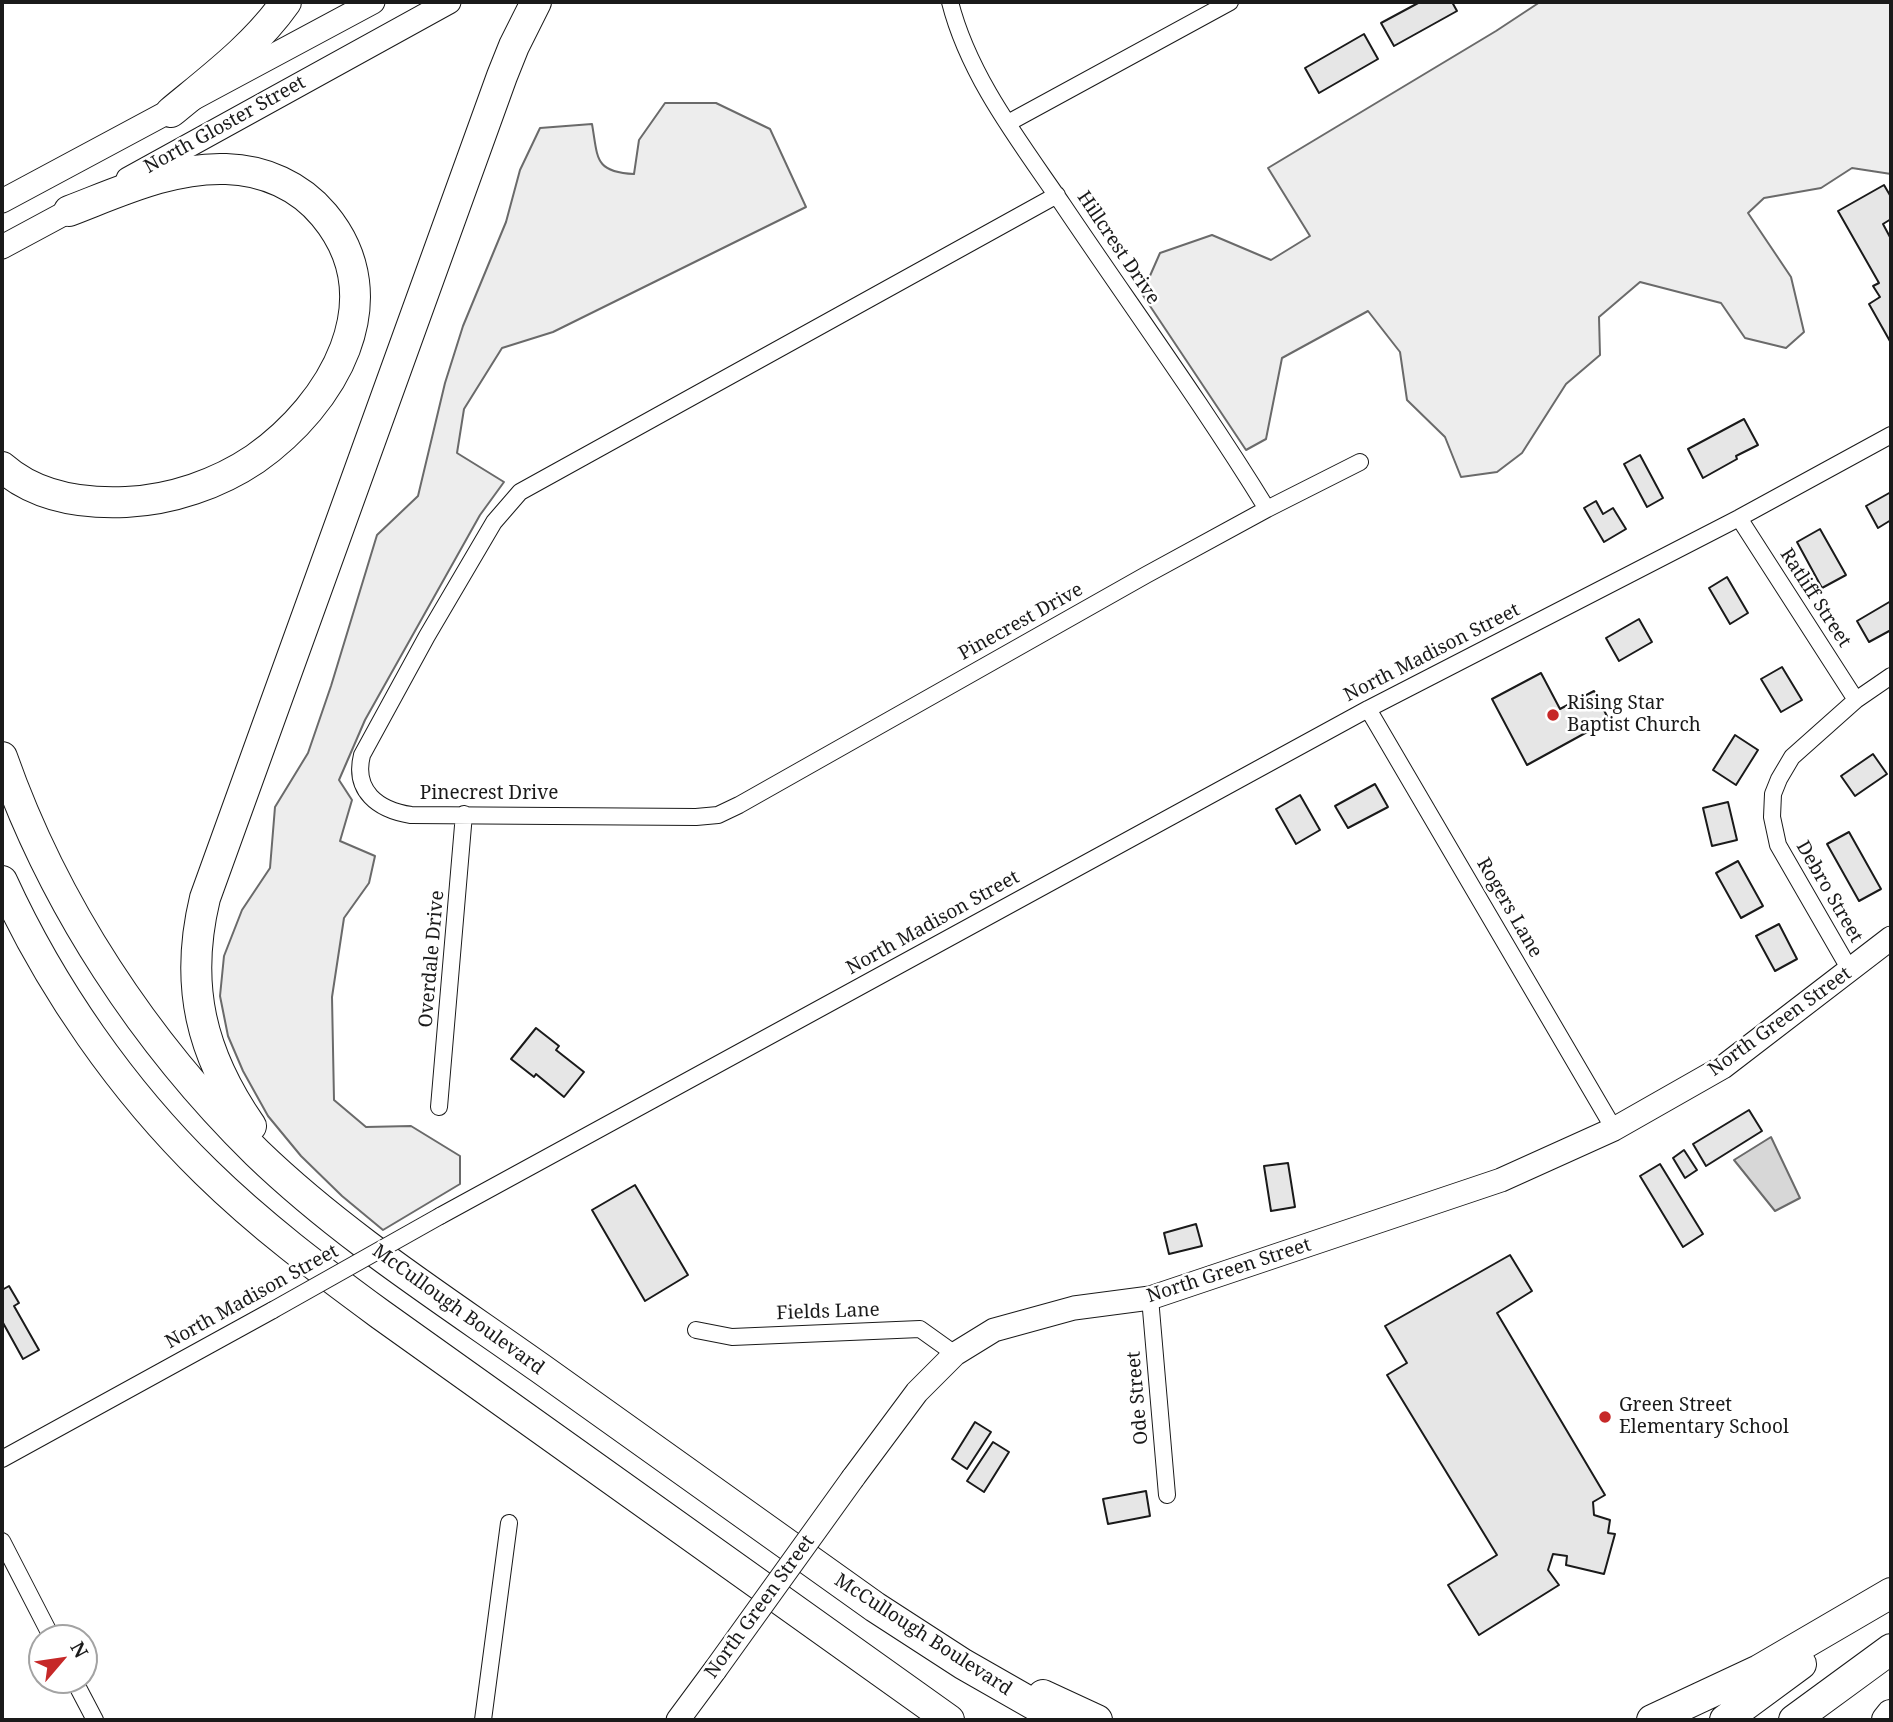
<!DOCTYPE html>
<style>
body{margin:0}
#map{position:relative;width:1893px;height:1722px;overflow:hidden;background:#fff;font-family:"Noto Serif",serif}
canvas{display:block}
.frame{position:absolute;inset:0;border:4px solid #1a1a1a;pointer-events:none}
.north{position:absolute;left:28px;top:1624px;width:70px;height:70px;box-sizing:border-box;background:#fff;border:2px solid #a3a3a3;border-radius:50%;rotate:61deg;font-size:19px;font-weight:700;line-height:28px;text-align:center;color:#1a1a1a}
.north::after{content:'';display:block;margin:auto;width:24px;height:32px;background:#c62828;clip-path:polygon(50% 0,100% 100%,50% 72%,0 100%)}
</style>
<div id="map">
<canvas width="1893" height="1722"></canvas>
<div class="frame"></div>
<div class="north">N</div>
</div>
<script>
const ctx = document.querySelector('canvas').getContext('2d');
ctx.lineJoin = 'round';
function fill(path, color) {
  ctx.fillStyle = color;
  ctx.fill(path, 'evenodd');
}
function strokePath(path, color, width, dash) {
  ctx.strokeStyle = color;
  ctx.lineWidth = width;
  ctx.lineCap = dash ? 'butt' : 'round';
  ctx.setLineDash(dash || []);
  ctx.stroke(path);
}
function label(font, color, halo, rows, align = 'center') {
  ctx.font = font + ' "Noto Serif",serif';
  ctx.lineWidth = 5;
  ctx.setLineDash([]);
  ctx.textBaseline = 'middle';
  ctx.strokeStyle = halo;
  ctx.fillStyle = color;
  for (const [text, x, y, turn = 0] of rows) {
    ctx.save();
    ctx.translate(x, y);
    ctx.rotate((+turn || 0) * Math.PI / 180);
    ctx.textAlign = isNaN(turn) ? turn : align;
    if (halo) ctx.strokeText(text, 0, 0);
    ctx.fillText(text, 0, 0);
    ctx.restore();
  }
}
const green = new Path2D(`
 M1540 2H1891V174L1852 168 1821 188 1764 198 1748 213 1791 277 1804 332 1786 348 1745 338 1721 303 1640 282 1599 317 1600 355 1566 384 1522 453 1497 472 1461 477 1445 437 1407 400 1400 352 1368 311 1282 358 1266 439 1246 450 1142 294 1160 253 1212 235 1271 260 1310 236 1268 168 1496 31Z
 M665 103H716L770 129 806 207 553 332 502 348 464 409 457 453 504 482 480 515 365 720 339 780 352 800 340 841 375 856 369 883 344 918 332 997 334 1100 366 1127 411 1126 460 1156V1184L383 1230 342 1196 301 1156 268 1116 243 1071 228 1036 220 996 224 956 242 910 270 868 275 807 308 753 331 686 377 535 418 496 445 383 463 326 506 222 520 170 540 128 592 124C598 158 594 172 634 174L639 140Z`);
fill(green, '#ededed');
strokePath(green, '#6a6a6a', 2);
const water = new Path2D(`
 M1771 1137 1800 1198 1775 1211 1734 1160Z`);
fill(water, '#d7d7d7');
strokePath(water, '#6a6a6a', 2);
const building = new Path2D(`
 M1420 2H1452L1457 11 1394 46 1381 23Z
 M1364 34 1378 59 1319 93 1305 68Z
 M1884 185 1891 197V219L1883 224 1891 239V343L1869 304 1880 297 1873 286 1879 283 1838 211Z
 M1744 419 1758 445 1736 456 1737 459 1703 478 1688 449Z
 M1640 455 1663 498 1647 507 1624 464Z
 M1891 492V520L1878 528 1866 506Z
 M1596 501 1603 514 1613 508 1626 529 1604 542 1584 508Z
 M1820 529 1846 575 1822 588 1797 542Z
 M1727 577 1748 613 1730 624 1709 588Z
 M1891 601V630L1869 642 1857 621Z
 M1639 619 1652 642 1619 661 1606 638Z
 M1782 667 1802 700 1781 712 1761 679Z
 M1541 673 1560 709 1594 691 1609 720 1527 765 1492 699Z
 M1735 735 1758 750 1736 785 1713 770Z
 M1873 754 1887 774 1855 796 1841 776Z
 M1375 784 1388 807 1348 828 1335 806Z
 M1300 795 1320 830 1296 844 1276 809Z
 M1728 802 1737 840 1712 846 1703 808Z
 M1849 832 1881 889 1859 901 1827 844Z
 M1738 861 1763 906 1741 918 1716 873Z
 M1779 924 1797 959 1775 971 1756 936Z
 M536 1028 559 1046 556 1050 584 1072 564 1097 536 1074 534 1077 511 1059Z
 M1749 1110 1762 1131 1706 1166 1693 1144Z
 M1684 1150 1697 1170 1685 1178 1673 1158Z
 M1288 1163 1295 1207 1271 1211 1264 1166Z
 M1660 1164 1703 1234 1683 1247 1640 1176Z
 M635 1185 688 1275 645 1301 592 1210Z
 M1196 1224 1202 1246 1169 1254 1164 1233Z
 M1510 1255 1532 1291 1497 1313 1605 1495 1593 1502 1594 1515 1610 1520 1608 1533 1615 1534 1604 1574 1566 1565 1567 1556 1553 1554 1548 1570 1559 1585 1479 1635 1448 1585 1497 1555 1387 1375 1407 1363 1385 1326Z
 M9 1286 19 1303 14 1306 39 1350 23 1359 2 1321V1290Z
 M975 1422 991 1432 967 1469 952 1459Z
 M993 1442 1009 1452 984 1492 967 1481Z
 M1146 1491 1150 1516 1108 1524 1103 1499Z`);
fill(building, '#e6e6e6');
strokePath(building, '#1a1a1a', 2);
const street = new Path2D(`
 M950 2C969 77 1020 142 1063 205 1131 306 1203 405 1267 509
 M1008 123 1230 2
 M1057 195 520 492 494 522 427 636 362 755C353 791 378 810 411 815L696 817 718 815 739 805 1146 575 1267 509 1360 462
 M1739 518 1856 700
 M1368 709 1614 1129
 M1850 970 1778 845 1772 817 1773 794 1779 779 1792 757 1856 700 1891 676
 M439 1107 464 814
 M440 1216 1368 709 1739 518 1891 435
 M1150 1298 1167 1495
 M696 1330 732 1337 920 1329 955 1354
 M2 1459 273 1310
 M2 1541 52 1638
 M74 1680 95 1720
 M483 1720 509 1523`);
const secondary = new Path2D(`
 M128 179 449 2
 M2 201 373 2
 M2 247 82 204
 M853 1478 917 1392 955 1354 994 1330 1074 1308 1150 1298 1501 1180 1614 1129 1723 1067 1891 938
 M678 1720 715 1670`);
const highway = new Path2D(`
 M171 112C212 78 255 46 286 2
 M2 467C36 497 81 504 126 502 171 500 218 484 255 459 332 405 395 300 324 215 300 186 264 170 226 169 171 167 119 192 69 211
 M2 757C54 905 145 1043 257 1153 342 1235 444 1300 540 1368 652 1448 764 1527 875 1607L963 1664 1061 1720
 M2 881C51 988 122 1090 206 1172 260 1225 320 1270 380 1314L949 1720
 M251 1126C201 1054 184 985 205 898L502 76 514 46 536 2
 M1043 1695 1097 1720
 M1652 1720 1759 1670 1891 1593
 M1725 1720 1801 1664
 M1794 1720 1891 1649
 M1887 1720 1891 1715`);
strokePath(street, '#1a1a1a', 18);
strokePath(secondary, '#1a1a1a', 25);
strokePath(highway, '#1a1a1a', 32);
strokePath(street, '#fff', 16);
strokePath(secondary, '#fff', 23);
strokePath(highway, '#fff', 30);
const streetBridge = new Path2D(`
 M273 1310 440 1216`);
const secondaryBridge = new Path2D(`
 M715 1670 853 1478`);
strokePath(streetBridge, '#1a1a1a', 18, []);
strokePath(secondaryBridge, '#1a1a1a', 25, []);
strokePath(streetBridge, '#fff', 16);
strokePath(secondaryBridge, '#fff', 23);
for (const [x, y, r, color] of [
 [1553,715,7,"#c62828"],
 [1605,1417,7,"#c62828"]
]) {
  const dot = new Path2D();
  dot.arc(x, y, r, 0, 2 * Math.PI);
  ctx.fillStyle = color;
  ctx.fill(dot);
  strokePath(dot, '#fff', 2.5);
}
label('19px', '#1a1a1a', '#fff', [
 ["North Gloster Street",225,125,-29],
 ["Hillcrest Drive",1118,248,56],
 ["Ratliff Street",1815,598,57],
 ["Pinecrest Drive",1021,622,-29],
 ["North Madison Street",1432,653,-27],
 ["Pinecrest Drive",489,794],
 ["Debro Street",1829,892,60],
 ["Rogers Lane",1509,908,60],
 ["North Madison Street",933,923,-29],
 ["Overdale Drive",432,959,-85],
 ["North Green Street",1780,1022,-36],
 ["North Green Street",1229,1271,-18],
 ["North Madison Street",252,1297,-29],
 ["McCullough Boulevard",458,1310,36],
 ["Fields Lane",828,1312,-2],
 ["Ode Street",1138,1398,-95],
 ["North Green Street",760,1607,-54],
 ["McCullough Boulevard",923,1635,33]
]);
label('19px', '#1a1a1a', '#fff', [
 ["Rising Star",1567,704],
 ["Baptist Church",1567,726],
 ["Green Street",1619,1406],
 ["Elementary School",1619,1428]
], 'left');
</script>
